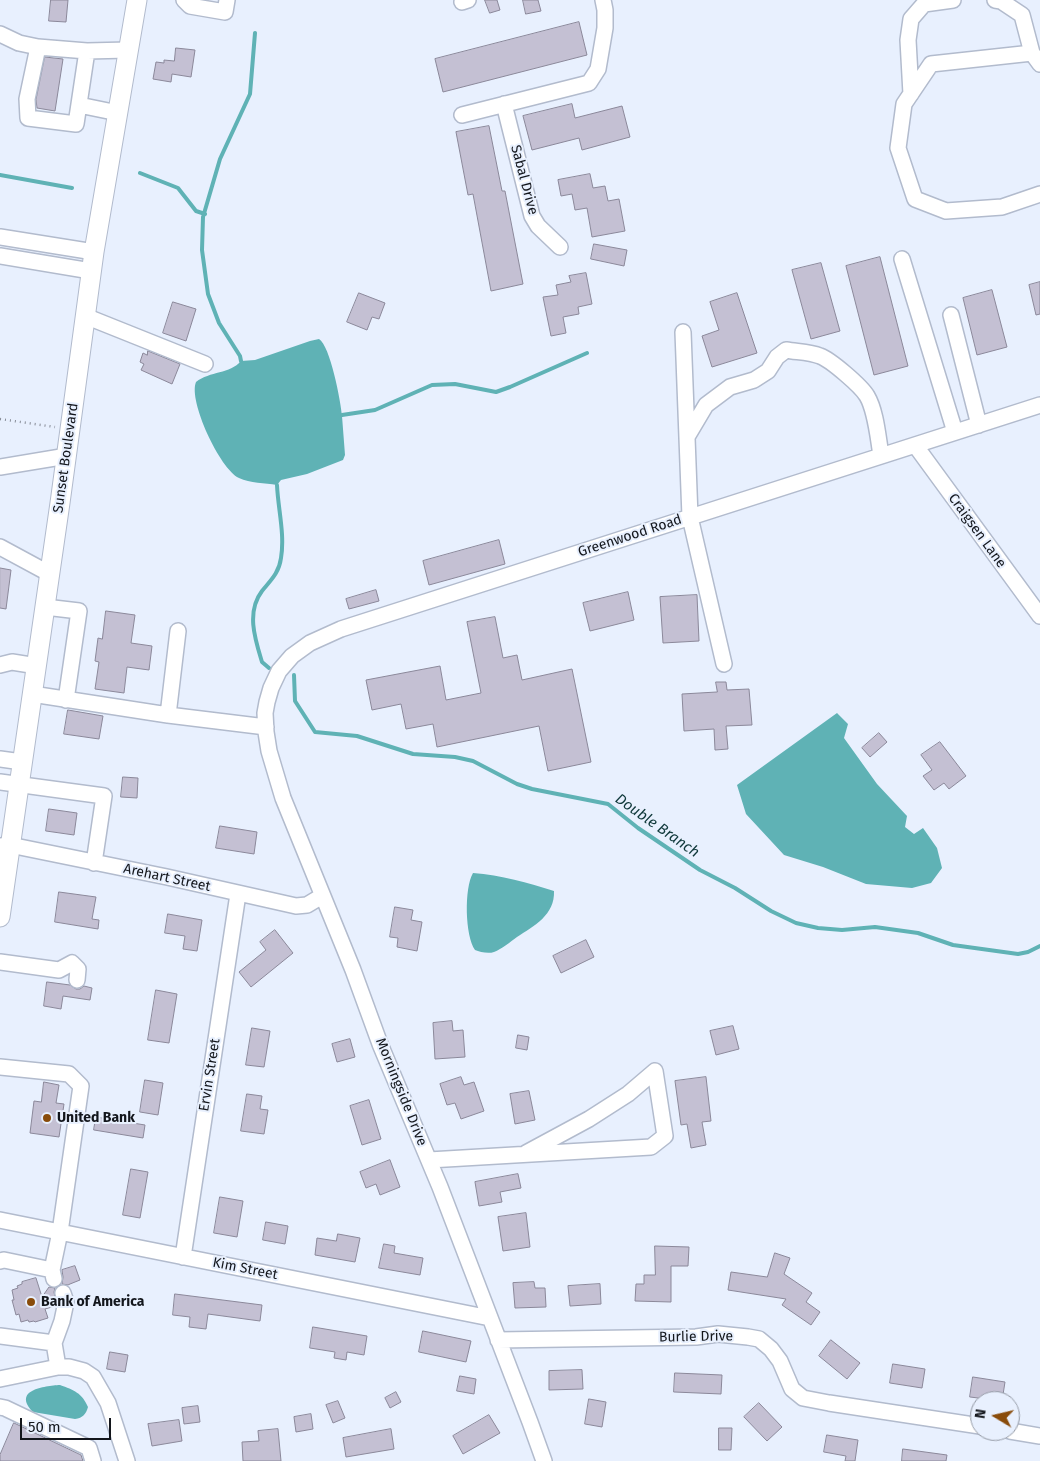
<!DOCTYPE html>
<style>
body{margin:0}
#map{position:relative;width:1040px;height:1461px;overflow:hidden;background:#e8f0fe;font-family:"Fira Sans",sans-serif}
canvas{display:block}
.north{position:absolute;left:970px;top:1391px;width:50px;height:50px;box-sizing:border-box;background:#e8f0fe;border:1px solid #9399a4;border-radius:50%;rotate:279deg;font-size:14px;font-weight:700;line-height:20px;text-align:center;color:#13161c}
.north::after{content:'';display:block;margin:auto;width:18px;height:22px;background:#894c0b;clip-path:polygon(50% 0,100% 100%,50% 72%,0 100%)}
.scale{position:absolute;left:20px;top:1418px;width:91px;height:22px;box-sizing:border-box;border:2px solid #13161c;border-top:0;padding-left:6px;font-size:15px;line-height:18px;white-space:nowrap;color:#13161c;-webkit-text-stroke:4px #e8f0fe;paint-order:stroke}
</style>
<div id="map">
<canvas width="1040" height="1461"></canvas>
<div class="north">N</div>
<div class="scale">50 m</div>
</div>
<script>
const ctx = document.querySelector('canvas').getContext('2d');
ctx.lineJoin = 'round';
function fill(path, color) {
  ctx.fillStyle = color;
  ctx.fill(path, 'evenodd');
}
function strokePath(path, color, width, dash) {
  ctx.strokeStyle = color;
  ctx.lineWidth = width;
  ctx.lineCap = dash ? 'butt' : 'round';
  ctx.setLineDash(dash || []);
  ctx.stroke(path);
}
function label(font, color, halo, rows, align = 'center') {
  ctx.font = font + ' "Fira Sans",sans-serif';
  ctx.lineWidth = 4;
  ctx.setLineDash([]);
  ctx.textBaseline = 'middle';
  ctx.strokeStyle = halo;
  ctx.fillStyle = color;
  for (const [text, x, y, turn = 0] of rows) {
    ctx.save();
    ctx.translate(x, y);
    ctx.rotate((+turn || 0) * Math.PI / 180);
    ctx.textAlign = isNaN(turn) ? turn : align;
    if (halo) ctx.strokeText(text, 0, 0);
    ctx.fillText(text, 0, 0);
    ctx.restore();
  }
}
fill(new Path2D(`
 M319 339C330 345 341 402 342 416 343 429 344 442 345 455L343 460 307 474 281 480 277 485C265 483 250 483 239 478 220 469 188 401 196 382 210 371 230 374 241 361L255 360 310 341Z
 M837 713 848 724 844 738 877 784 907 816 905 827 914 834 923 828 937 848 942 868 931 883 912 888 866 884 823 867 784 855 746 814 737 785Z
 M473 873C501 875 528 883 554 891 555 915 534 926 517 937 510 942 502 949 494 952 488 954 480 952 475 950 465 936 464 888 473 873Z
 M60 1385C74 1390 82 1393 88 1407 86 1414 83 1418 75 1419L33 1412C12 1390 44 1386 60 1385Z`), '#5fb2b5');
strokePath(new Path2D(`
 M140 173 178 188 196 211 205 214
 M0 175 72 188
 M241 361 240 356 219 323 208 294 202 250 203 217 220 159 250 94 255 33
 M342 415 375 410 432 385 455 384 496 392 510 387 587 353
 M269 668 262 662C255 639 246 612 262 591 271 580 279 573 281 558 285 534 278 509 277 485
 M294 675 295 701 315 732 357 736 413 754 455 757 473 761 517 784 532 789 608 804 638 828 700 870 735 888 771 911 796 923 818 928 842 930 875 927 918 933 953 945 1018 954 1028 952 1040 946`), '#5fb2b5', 4);
const building = new Path2D(`
 M51 0H68L66 22 49 21Z
 M485 0H497L500 10 490 13Z
 M523 0H538L541 11 526 14Z
 M579 22 587 55 443 92 435 59Z
 M176 48 195 50 191 77 172 74 171 82 153 79 156 62 164 63V60L174 61Z
 M45 57 63 59 55 111 37 108 36 100Z
 M572 104 575 118 622 106 630 137 582 150 579 138 532 150 523 116Z
 M489 126 502 191H505L523 284 491 291 473 194 468 195 456 132Z
 M590 174 593 188 605 186 608 201 619 199 625 231 592 237 587 208 575 210 572 194 561 196 558 180Z
 M594 244 627 250 624 266 591 259Z
 M880 257 908 366 874 375 846 266Z
 M821 263 840 331 811 339 792 270Z
 M586 273 592 304 578 307 579 314 563 317 566 333 551 336 543 297 558 295 556 285 571 282 569 276Z
 M1040 282V314L1036 315 1029 285Z
 M992 290 1007 347 977 355 963 298Z
 M359 293 385 303 379 319 372 317 367 330 347 322Z
 M737 293 757 353 712 367 702 336 719 330 710 302Z
 M173 302 196 309 186 341 163 333Z
 M148 351 180 364 172 384 141 370 144 364 140 362 143 353 147 355Z
 M499 540 505 564 429 585 423 561Z
 M0 568 11 570 6 609 0 608Z
 M376 590 379 601 349 609 346 599Z
 M628 592 634 620 590 631 583 603Z
 M697 595 699 641 663 643 660 597Z
 M106 611 135 615 131 643 152 646 149 670 127 667 124 693 95 689 99 662 95 661 98 638 102 639Z
 M495 617 503 658 517 655 522 680 572 669 591 762 548 771 539 726 437 747 433 724 406 729 401 704 372 710 366 680 440 666 446 700 481 693 467 622Z
 M716 682H726L727 690 749 689 752 725 726 726 728 749 715 750 714 729 684 731 682 694 717 692Z
 M68 710 103 716 99 739 64 734Z
 M879 733 887 742 870 757 862 748Z
 M940 742 966 776 949 789 944 783 934 790 923 776 932 770 921 755Z
 M123 777 138 778 137 798 121 797Z
 M49 809 77 813 74 835 46 831Z
 M220 826 257 832 254 854 216 848Z
 M59 892 96 897 92 919 99 920 98 929 55 922Z
 M395 907 413 910 411 920 422 922 417 951 397 947 398 938 390 937Z
 M168 914 202 920 197 951 183 949 185 936 165 933Z
 M275 930 293 953 251 987 239 972 266 950 260 942Z
 M586 940 594 957 561 973 553 956Z
 M47 982 70 985 76 989H80L84 986 92 988 90 1000 63 996 61 1009 44 1006Z
 M156 990 177 994 169 1043 148 1040Z
 M452 1021 453 1031 463 1030 465 1057 435 1059 433 1023Z
 M733 1026 739 1049 716 1055 710 1031Z
 M252 1028 270 1031 264 1067 246 1065Z
 M518 1035 529 1037 527 1050 516 1048Z
 M350 1039 355 1057 337 1062 332 1044Z
 M461 1077 464 1085 474 1082 484 1111 461 1119 455 1103 447 1105 440 1084Z
 M706 1077 711 1121 702 1122 706 1145 691 1148 687 1124 681 1125 675 1081Z
 M145 1080 163 1083 158 1115 140 1112Z
 M44 1082 59 1085 56 1103 64 1104 59 1137 30 1133 34 1101 41 1102Z
 M529 1091 535 1120 515 1124 510 1094Z
 M247 1094 262 1096 260 1109 268 1110 264 1134 241 1131Z
 M369 1100 381 1139 362 1145 350 1106Z
 M96 1117 145 1125 143 1138 94 1130Z
 M390 1160 400 1187 380 1195 376 1184 366 1188 360 1172Z
 M131 1169 148 1172 140 1218 123 1215Z
 M518 1174 521 1188 500 1192 502 1202 479 1206 475 1182Z
 M220 1197 243 1201 237 1237 214 1233Z
 M526 1213 530 1247 503 1251 498 1217Z
 M266 1222 288 1226 285 1244 263 1240Z
 M338 1234 360 1238 355 1262 315 1255 317 1238 336 1241Z
 M384 1244 395 1246 394 1253 423 1258 420 1275 379 1268Z
 M655 1246 689 1247 688 1266H671V1302L635 1301 636 1284H644V1275H655Z
 M775 1253 790 1258 784 1274 812 1293 806 1302 820 1312 811 1325 782 1305 786 1299 728 1290 731 1272 767 1277Z
 M75 1266 80 1280 70 1284 68 1285 62 1284 63 1277 62 1270Z
 M36 1278 42 1297 49 1287 55 1288 54 1292 56 1302 52 1307 45 1309 48 1318 35 1322 34 1321 29 1322 28 1320 21 1322 19 1314 16 1315 12 1300H14L12 1290 18 1288 17 1286 22 1284V1282Z
 M534 1282 535 1288H545L546 1307 515 1308 513 1283Z
 M600 1284 601 1304 570 1306 568 1286Z
 M175 1294 262 1305 260 1321 208 1314 206 1329 189 1327 190 1317 173 1315Z
 M313 1327 367 1336 364 1355 347 1352 346 1360 334 1358 335 1352 310 1348Z
 M423 1331 471 1341 466 1362 419 1352Z
 M831 1340 860 1363 847 1379 819 1356Z
 M110 1352 128 1355 125 1372 107 1369Z
 M893 1364 925 1369 922 1388 890 1383Z
 M582 1370 583 1389 549 1390V1371Z
 M675 1373 722 1375 721 1394 674 1392Z
 M460 1376 476 1379 474 1394 457 1391Z
 M973 1377 1005 1382 1002 1401 970 1397Z
 M396 1392 401 1402 390 1408 385 1398Z
 M589 1399 606 1402 602 1427 585 1424Z
 M338 1401 345 1418 333 1423 326 1405Z
 M759 1403 782 1427 767 1441 744 1417Z
 M198 1406 200 1422 184 1424 182 1408Z
 M311 1414 313 1429 296 1432 294 1417Z
 M489 1415 500 1433 463 1454 453 1436Z
 M179 1420 182 1441 152 1446 148 1424Z
 M14 1423 81 1455 83 1461H0V1455Z
 M719 1428H732L731 1450H719Z
 M278 1429 281 1461H243L242 1442 259 1441 258 1431Z
 M391 1429 394 1449 346 1457 343 1438Z
 M827 1435 858 1440 855 1461H845L846 1456 824 1452Z
 M903 1449 947 1455 946 1461H902Z`);
fill(building, '#c4c0d3');
strokePath(building, '#8b889a', 1);
const minor = new Path2D(`
 M184 0 190 6 225 12 227 0
 M995 0 1001 1 1022 15 1032 53
 M462 2 468 0
 M0 34 19 43 38 47
 M87 51 76 124 28 118 27 99 38 47 87 51 128 50
 M1040 64 1032 53 931 64 904 104 898 148 915 199 946 211 1002 207 1040 194
 M911 94 908 40 911 19 924 4 953 0
 M504 104 532 216 538 226 560 247
 M79 105 118 113
 M462 115 589 83 598 69 605 28V10L603 0
 M0 237 94 252
 M0 256 91 271
 M902 259 955 432
 M951 315 979 425
 M85 316 205 364
 M683 332 690 517 724 664
 M687 437 706 405 730 387 754 380 768 371 777 357 786 350C798 352 810 352 820 356 831 360 861 386 867 396 876 411 878 438 881 455
 M915 445 1040 616
 M0 467 67 456
 M0 547 50 574
 M45 607 79 611 66 700
 M0 665 12 662 37 666
 M32 694 168 715 178 631
 M168 715 266 727
 M0 759 22 762
 M0 782 104 796 94 863
 M0 846 10 845 167 877 296 906 307 905 322 896
 M0 962 59 970 72 963 78 969 77 980
 M0 1067 69 1074 81 1086 60 1232 52 1270 54 1279
 M429 1160 651 1147 665 1136 655 1071 628 1094 589 1119 526 1153
 M0 1220 490 1318
 M183 1257 238 894
 M0 1261 4 1260 52 1270
 M0 1336 54 1343 58 1367
 M498 1340 696 1337 718 1334 748 1337 759 1339 771 1349 780 1361 792 1389 803 1398 829 1403 980 1426
 M54 1343 62 1321 66 1302 63 1293
 M0 1379 58 1367H69L84 1371 93 1377 108 1403 127 1461
 M0 1407 5 1408 89 1448 93 1461
 M1010 1431 1040 1436
 M544 1461 530 1422 440 1187 380 1044 353 970 283 798 269 751 266 732 265 713 267 702 271 688 279 671 292 656 310 643 341 629 1040 405`);
const major = new Path2D(`
 M0 917 60 503 94 252 137 0`);
strokePath(minor, '#b2bbcd', 18);
strokePath(major, '#b2bbcd', 21);
strokePath(new Path2D(`
 M0 419 55 427`), '#868b96', 2.5, [1, 4]);
strokePath(minor, '#fff', 15);
strokePath(major, '#fff', 19);
for (const [x, y, r, color] of [
 [47,1118,5,"#894c0b"],
 [31,1302,5,"#894c0b"]
]) {
  const dot = new Path2D();
  dot.arc(x, y, r, 0, 2 * Math.PI);
  ctx.fillStyle = color;
  ctx.fill(dot);
  strokePath(dot, '#e8f0fe', 2);
}
label('14px', '#13161c', '#e8f0fe', [
 ["Sabal Drive",524,180,75],
 ["Sunset Boulevard",66,458,-82],
 ["Craigsen Lane",977,531,54],
 ["Greenwood Road",630,536,-18],
 ["Arehart Street",167,878,12],
 ["Ervin Street",210,1075,-81],
 ["Morningside Drive",401,1092,68],
 ["Kim Street",245,1269,11],
 ["Burlie Drive",696,1337,-1]
]);
label('bold 14px', '#13161c', '#e8f0fe', [
 ["United Bank",57,1118],
 ["Bank of America",41,1302]
], 'left');
label('italic 15px', '#0f383a', '#e8f0fe', [
 ["Double Branch",657,826,35]
]);
</script>
